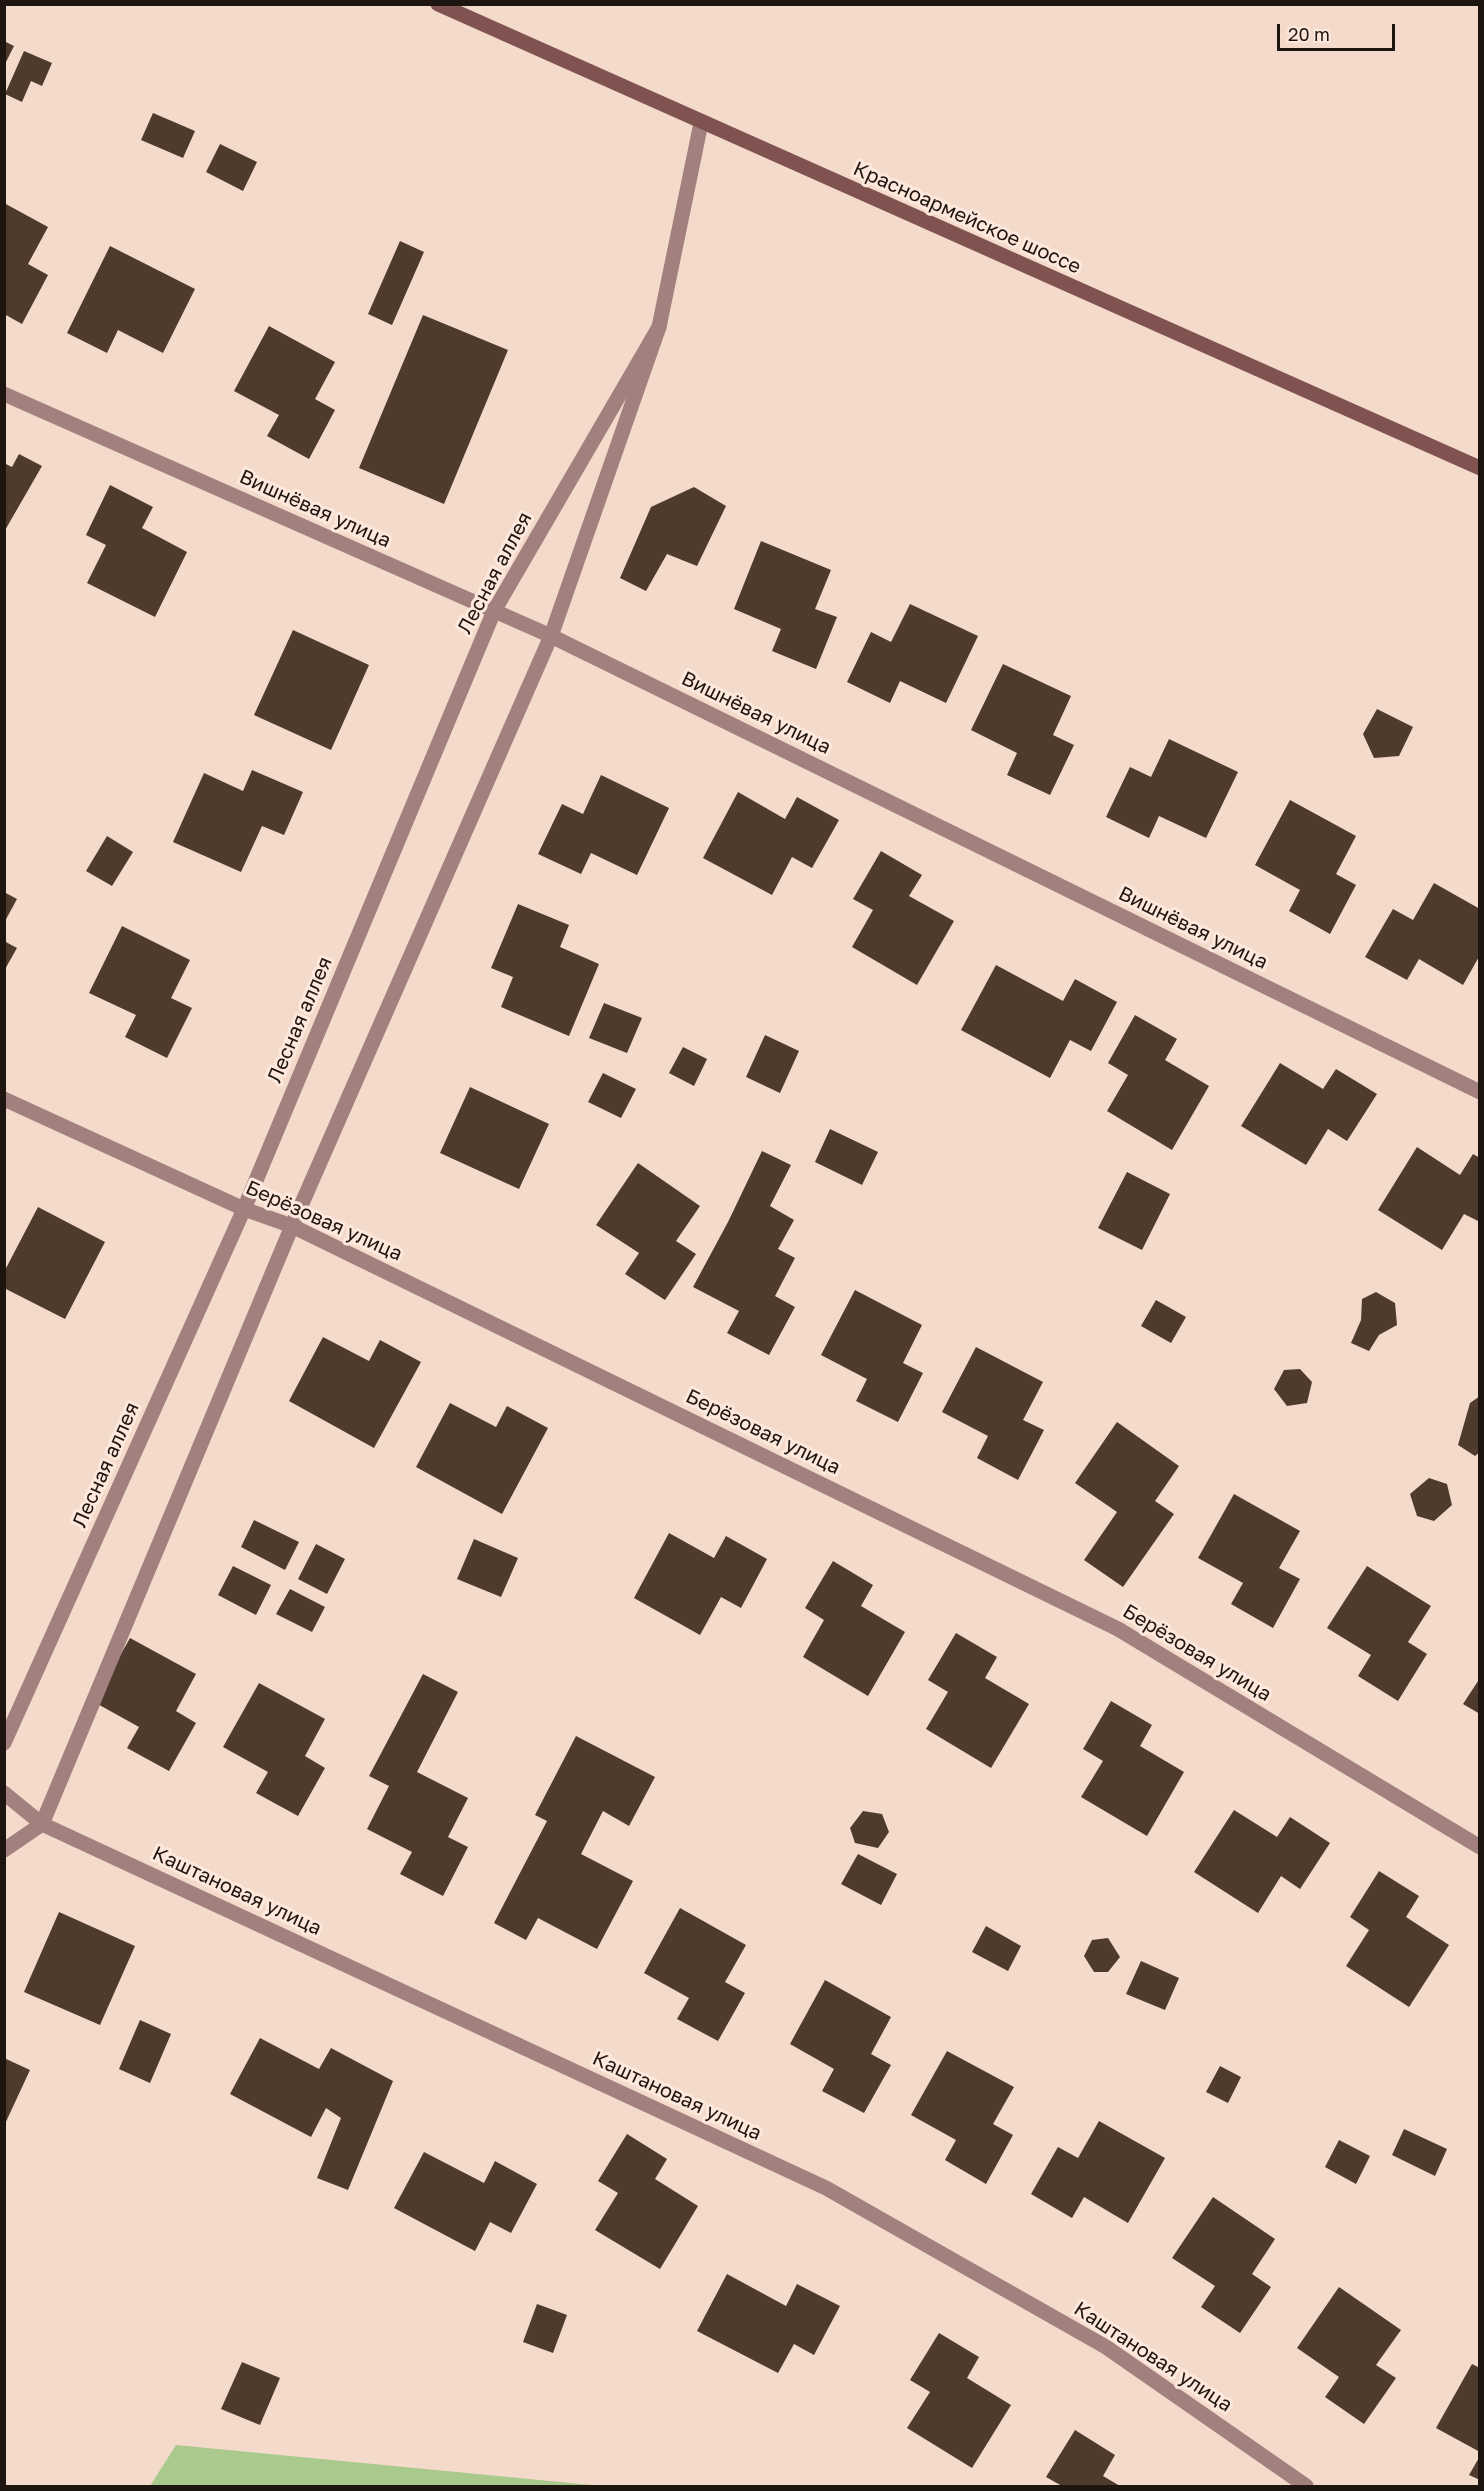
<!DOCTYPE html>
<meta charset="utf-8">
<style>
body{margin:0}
#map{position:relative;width:1484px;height:2491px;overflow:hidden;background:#f4dacb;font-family:"Golos Text",sans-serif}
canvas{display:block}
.frame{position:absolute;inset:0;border:6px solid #1e1510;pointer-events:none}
.scale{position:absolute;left:1277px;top:24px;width:118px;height:27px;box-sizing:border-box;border:3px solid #1e1510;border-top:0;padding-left:8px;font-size:18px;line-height:21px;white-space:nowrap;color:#1e1510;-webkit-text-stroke:4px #fee8dc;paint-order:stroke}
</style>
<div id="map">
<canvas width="1484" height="2491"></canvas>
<div class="frame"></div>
<div class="scale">20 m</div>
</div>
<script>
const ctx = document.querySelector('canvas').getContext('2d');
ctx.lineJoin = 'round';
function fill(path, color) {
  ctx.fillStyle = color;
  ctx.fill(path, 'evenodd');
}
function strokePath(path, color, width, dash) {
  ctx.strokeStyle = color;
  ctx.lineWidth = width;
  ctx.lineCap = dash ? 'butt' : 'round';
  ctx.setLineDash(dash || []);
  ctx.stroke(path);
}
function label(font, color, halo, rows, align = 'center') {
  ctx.font = font + ' "Golos Text",sans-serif';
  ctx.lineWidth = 6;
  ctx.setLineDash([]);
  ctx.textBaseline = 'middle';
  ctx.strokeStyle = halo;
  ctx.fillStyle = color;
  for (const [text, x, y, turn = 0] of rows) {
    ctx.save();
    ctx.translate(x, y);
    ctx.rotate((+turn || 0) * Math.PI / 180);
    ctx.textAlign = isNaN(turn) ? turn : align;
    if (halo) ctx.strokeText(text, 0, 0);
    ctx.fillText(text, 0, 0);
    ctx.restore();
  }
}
fill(new Path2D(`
 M176 2445 602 2486H150Z`), '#aac98c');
fill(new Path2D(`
 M4 41 14 46 4 66Z
 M24 51 52 63 42 86 31 81 22 102 5 94Z
 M153 113 195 131 183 158 141 140Z
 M220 144 257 162 243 191 206 172Z
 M4 203 48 227 28 264 48 275 22 324 4 314Z
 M400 241 424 252 392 325 368 314Z
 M110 246 195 289 163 353 118 330 107 353 67 333Z
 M423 315 508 350 444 504 359 468Z
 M269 326 335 362 315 399 335 410 309 459 267 436 279 415 234 391Z
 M19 454 42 466 4 532V463L12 467Z
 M110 485 153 507 142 528 187 552 155 617 87 583 106 545 86 535Z
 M694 487 726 506 697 566 667 554 646 591 620 578 651 507Z
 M761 541 831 570 815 609 837 617 816 669 772 651 781 629 734 609Z
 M910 604 978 636 946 703 900 681 890 703 847 682 871 632 891 642Z
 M293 630 369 665 331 750 254 715Z
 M1003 664 1071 696 1053 735 1074 745 1050 795 1007 775 1017 753 971 730Z
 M1377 709 1413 727 1399 756 1374 758 1363 734Z
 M1169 739 1238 772 1206 838 1159 816 1149 838 1106 817 1130 767 1151 777Z
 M252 770 303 792 284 835 262 826 241 872 173 842 204 773 243 791Z
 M601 775 669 808 637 875 591 853 581 874 538 854 562 804 583 814Z
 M738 792 785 819 797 797 839 820 812 868 792 857 772 895 703 858Z
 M1290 800 1356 836 1336 874 1356 885 1330 934 1289 911 1300 890 1255 865Z
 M107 836 133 852 112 886 86 871Z
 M881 851 922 875 909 896 954 921 917 985 852 947 873 910 853 899Z
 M1434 883 1480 909V955L1463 985 1419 959 1407 980 1365 957 1393 909 1413 920Z
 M4 892 17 899 4 923Z
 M518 904 569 925 560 947 599 964 569 1036 501 1007 513 977 491 968Z
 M122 926 190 960 171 998 192 1008 167 1058 125 1037 136 1015 89 993Z
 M4 941 17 948 4 971Z
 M996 965 1063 1001 1075 979 1117 1002 1091 1051 1070 1040 1050 1078 961 1030Z
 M604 1003 642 1018 627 1053 589 1038Z
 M1135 1015 1177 1039 1165 1060 1209 1086 1172 1150 1107 1111 1128 1075 1108 1063Z
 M765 1035 799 1051 780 1093 746 1077Z
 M683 1047 707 1059 694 1086 669 1073Z
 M1280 1063 1323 1089 1336 1069 1377 1094 1347 1141 1328 1129 1306 1165 1241 1126Z
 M603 1073 636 1089 621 1118 588 1102Z
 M470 1087 549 1124 519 1189 440 1153Z
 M830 1129 878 1152 862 1185 815 1162Z
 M1417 1147 1460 1175 1473 1154 1480 1158V1222L1464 1214 1442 1250 1378 1210Z
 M762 1151 791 1165 770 1206 794 1220 778 1249 795 1258 775 1296 795 1307 769 1355 727 1333 739 1311 693 1287 728 1222Z
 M638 1163 700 1206 676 1241 696 1254 665 1300 625 1274 639 1253 596 1225Z
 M1127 1172 1170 1194 1142 1250 1098 1228Z
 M38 1207 105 1242 65 1319 4 1288V1272Z
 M855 1290 922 1325 903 1363 923 1373 898 1422 856 1401 867 1379 821 1355Z
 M1376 1292 1395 1303 1397 1325 1379 1335 1369 1351 1351 1343 1361 1320 1362 1299Z
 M1156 1300 1186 1317 1171 1343 1141 1326Z
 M323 1337 369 1361 380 1340 421 1362 374 1448 289 1401Z
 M976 1347 1043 1382 1023 1420 1044 1430 1018 1480 977 1458 988 1436 942 1412Z
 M1300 1369 1312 1382 1307 1403 1287 1406 1274 1389 1284 1370Z
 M1480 1396V1452L1475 1456 1458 1445 1470 1403Z
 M450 1403 496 1427 507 1406 548 1428 502 1514 416 1467Z
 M1117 1422 1179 1466 1155 1501 1174 1514 1123 1587 1084 1560 1117 1512 1075 1483Z
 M1429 1478 1447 1484 1452 1505 1434 1521 1417 1516 1410 1494Z
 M1234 1494 1300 1531 1279 1568 1300 1579 1273 1628 1231 1604 1243 1583 1198 1558Z
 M254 1520 299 1542 285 1570 241 1547Z
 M669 1533 714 1558 726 1536 767 1559 741 1608 721 1597 700 1635 634 1598Z
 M474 1539 518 1558 501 1597 457 1579Z
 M316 1544 345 1559 327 1594 298 1579Z
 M833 1561 873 1585 861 1606 905 1632 868 1696 803 1657 824 1620 805 1608Z
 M233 1566 271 1585 256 1615 218 1595Z
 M1367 1566 1431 1606 1408 1642 1427 1654 1398 1701 1358 1676 1371 1655 1327 1628Z
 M290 1589 325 1607 312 1632 276 1614Z
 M956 1633 997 1657 985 1678 1029 1704 991 1768 926 1729 948 1692 928 1680Z
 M130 1638 196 1674 176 1711 196 1723 169 1771 127 1748 139 1727 94 1702Z
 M423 1674 458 1692 417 1772 468 1798 448 1837 468 1847 443 1896 400 1874 412 1852 367 1829 389 1786 369 1776Z
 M1480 1678V1714L1463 1704Z
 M259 1683 325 1719 305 1756 325 1768 298 1816 256 1793 268 1772 223 1747Z
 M1111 1701 1152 1725 1140 1746 1184 1772 1147 1836 1081 1797 1103 1761 1083 1749Z
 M576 1736 655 1777 629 1826 603 1811 581 1854 633 1881 597 1949 538 1918 526 1940 494 1923 547 1821 535 1815Z
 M1234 1810 1277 1837 1290 1817 1330 1843 1300 1889 1281 1876 1258 1913 1194 1872Z
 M863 1811 882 1814 889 1832 878 1848 855 1843 850 1828Z
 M858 1854 897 1874 881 1905 841 1884Z
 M1379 1871 1419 1896 1406 1917 1449 1945 1409 2007 1346 1966 1369 1930 1350 1917Z
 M680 1908 746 1945 725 1982 745 1993 718 2041 677 2019 689 1998 644 1973Z
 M59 1912 135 1946 100 2025 24 1992Z
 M986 1926 1021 1946 1008 1971 972 1952Z
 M1108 1938 1120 1957 1108 1972H1094L1084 1956 1092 1940Z
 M1141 1961 1179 1978 1165 2010 1126 1994Z
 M825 1980 891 2017 871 2054 891 2065 864 2113 822 2091 834 2069 790 2044Z
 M140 2020 171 2034 150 2083 119 2069Z
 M260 2038 319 2069 331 2048 393 2081 348 2190 317 2178 341 2118 326 2108 311 2137 230 2094Z
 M947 2051 1014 2087 993 2124 1013 2135 986 2184 945 2160 956 2140 911 2115Z
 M4 2058 30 2070 4 2126Z
 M1220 2066 1241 2077 1228 2103 1206 2092Z
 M1099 2121 1165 2158 1128 2223 1084 2197 1072 2218 1031 2194 1058 2147 1078 2158Z
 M1404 2129 1447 2149 1435 2176 1392 2155Z
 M627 2134 667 2159 655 2179 698 2206 660 2269 595 2230 618 2193 598 2181Z
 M1339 2140 1370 2156 1356 2184 1325 2167Z
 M424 2152 484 2183 495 2161 537 2184 511 2233 490 2222 475 2251 394 2208Z
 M1213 2197 1275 2239 1252 2274 1271 2287 1240 2333 1201 2307 1215 2286 1172 2258Z
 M727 2274 786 2306 797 2284 840 2306 814 2355 794 2344 778 2373 697 2331Z
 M1339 2287 1401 2330 1376 2365 1396 2378 1364 2424 1325 2397 1339 2377 1297 2348Z
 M537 2304 567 2315 553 2353 523 2342Z
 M939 2333 979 2357 967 2378 1011 2405 972 2468 907 2428 930 2392 910 2380Z
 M242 2362 280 2378 260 2425 221 2409Z
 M1472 2364 1480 2368V2452L1436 2428Z
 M1075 2430 1115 2455 1103 2476 1120 2486H1062L1046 2477Z
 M1480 2456V2480L1469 2475Z`), '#4f3a2e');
strokePath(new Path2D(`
 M42 1824 292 1226 551 636 659 327 701 123`), '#a1807e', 15);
strokePath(new Path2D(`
 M4 394 551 636 1480 1092
 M4 1099 244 1209 292 1226 1118 1629 1480 1847
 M4 1743 244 1209 494 611 659 327
 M4 1793 42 1824 826 2188 1106 2347 1306 2486
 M4 1850 42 1824`), '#a1807e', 15);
strokePath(new Path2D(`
 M438 4 1480 468`), '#805351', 15);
label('20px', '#1e1510', '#fee8dc', [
 ["Красноармейское шоссе",967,218,24],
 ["Вишнёвая улица",315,509,24],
 ["Лесная аллея",495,573,-62],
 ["Вишнёвая улица",756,713,26],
 ["Вишнёвая улица",1193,928,26],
 ["Лесная аллея",300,1020,-67],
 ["Берёзовая улица",324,1221,24],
 ["Берёзовая улица",763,1432,26],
 ["Лесная аллея",106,1465,-66],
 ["Берёзовая улица",1197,1653,31],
 ["Каштановая улица",237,1891,25],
 ["Каштановая улица",677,2096,25],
 ["Каштановая улица",1153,2357,33]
]);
</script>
